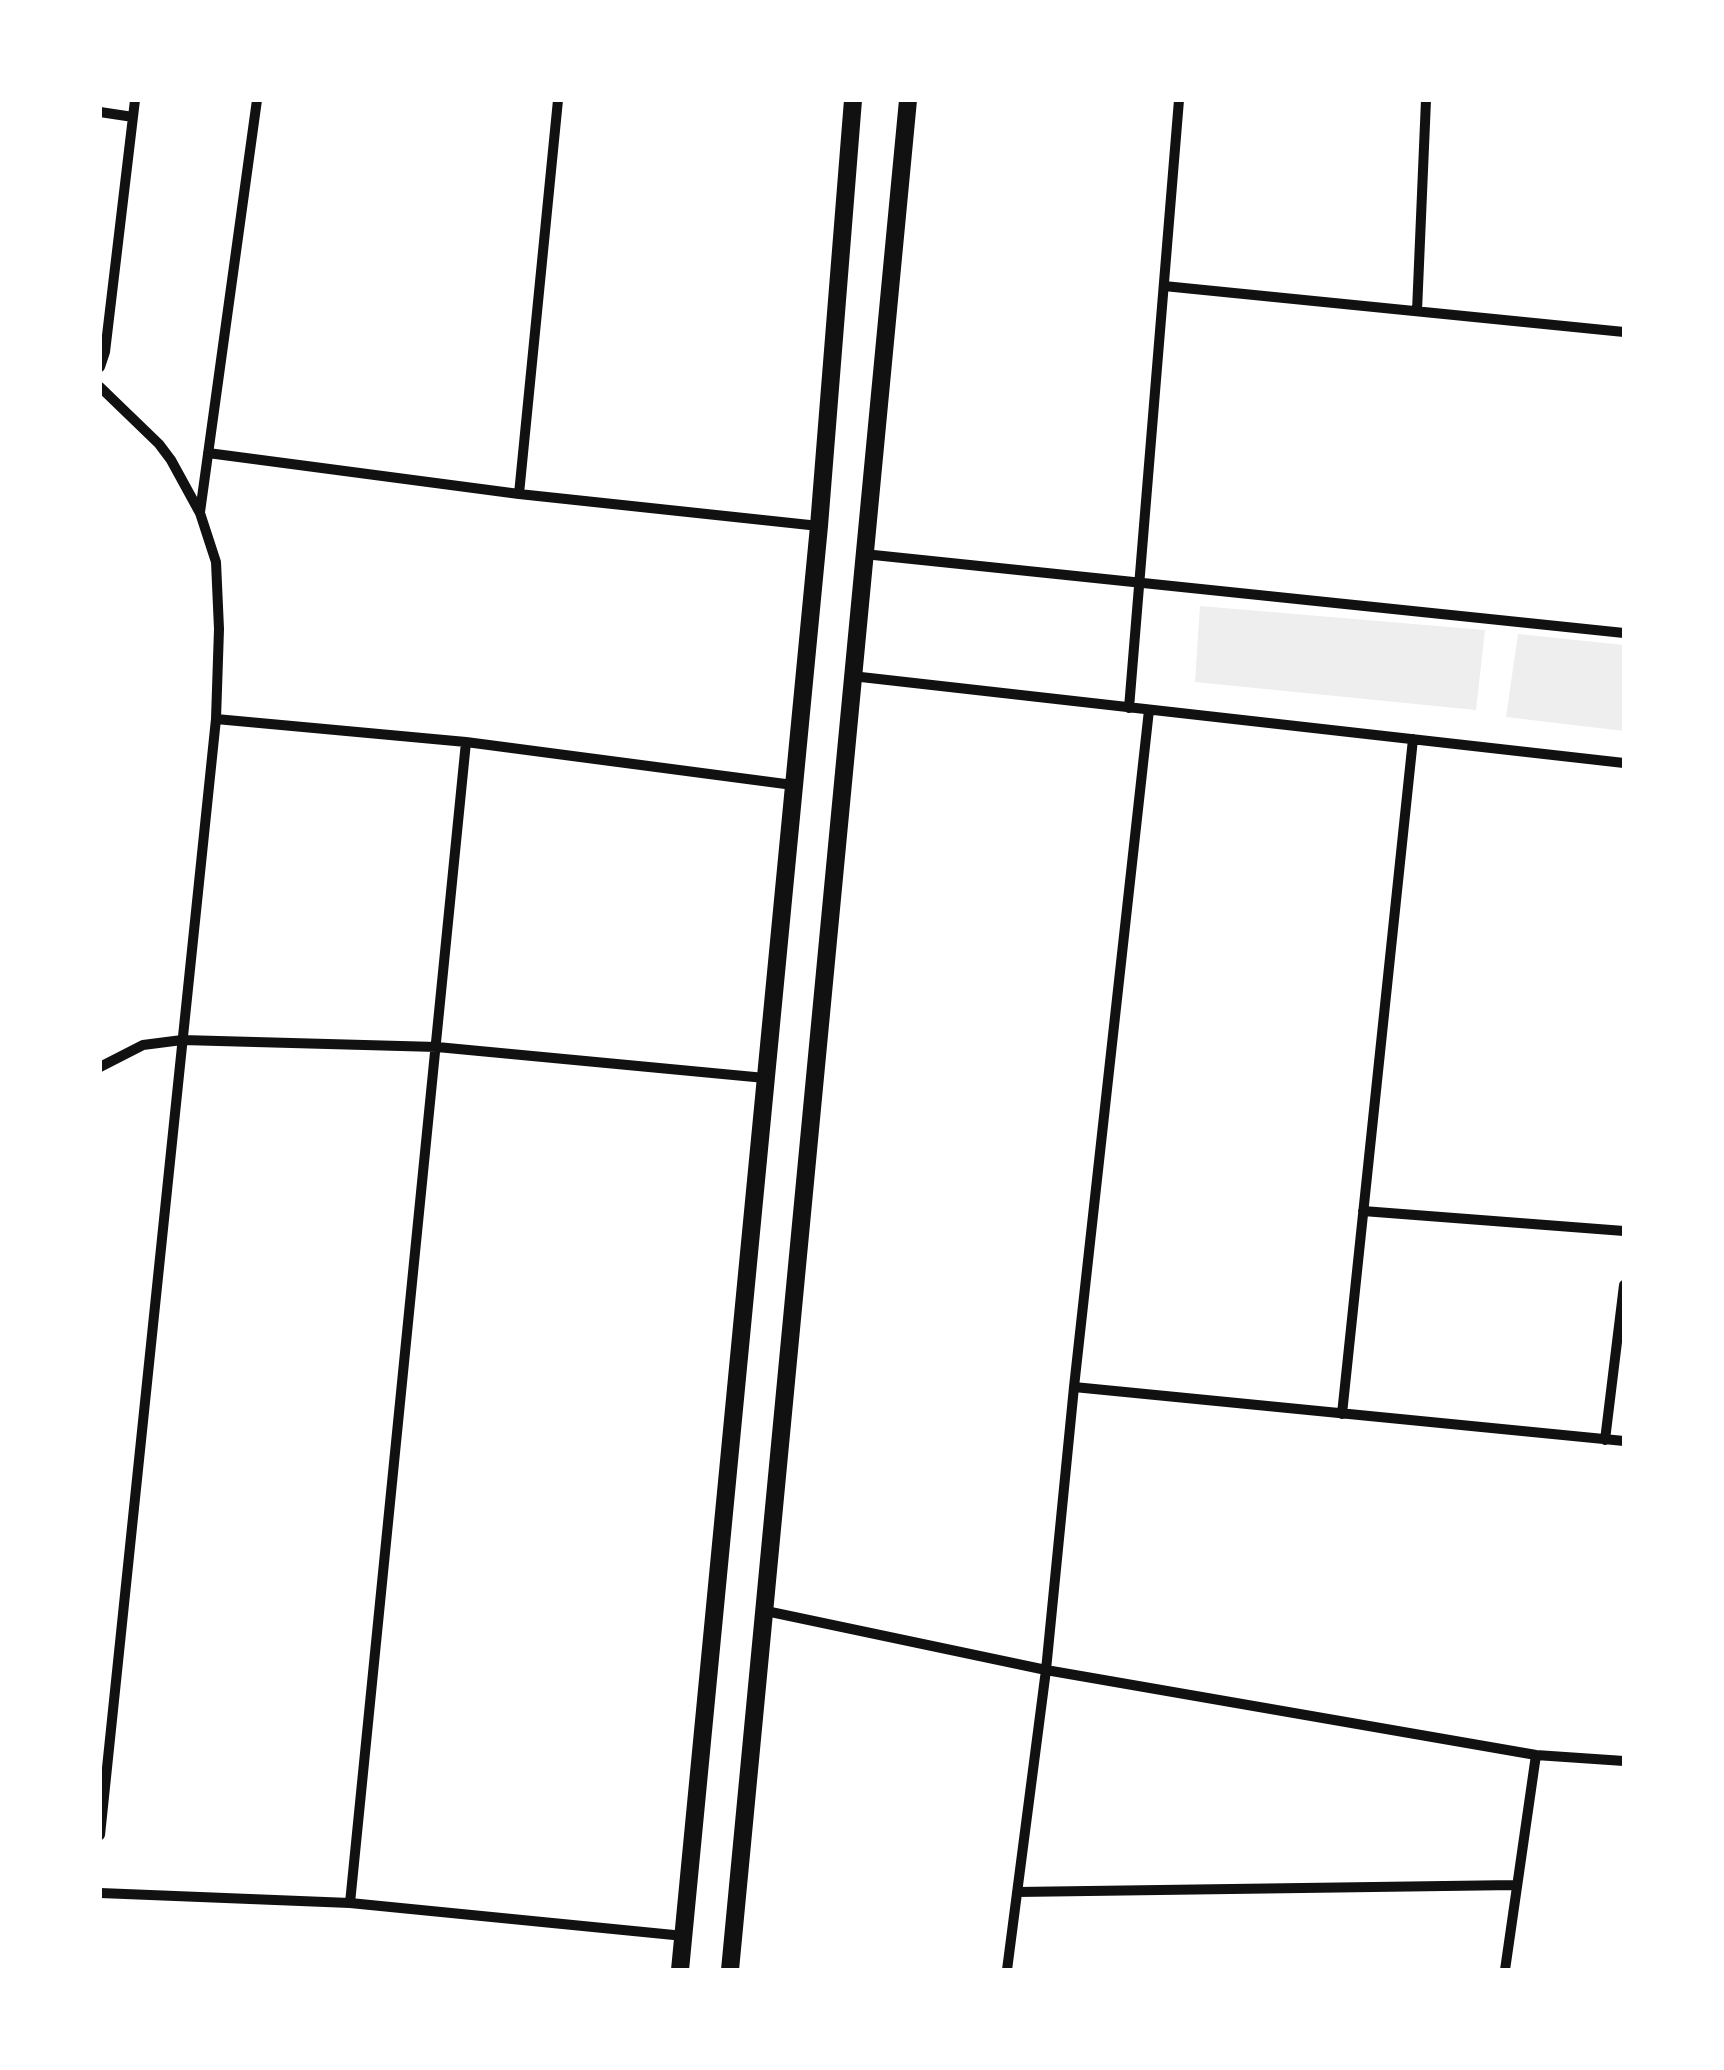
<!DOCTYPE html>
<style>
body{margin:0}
#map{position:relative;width:1724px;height:2070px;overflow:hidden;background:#fff;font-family:Inter,sans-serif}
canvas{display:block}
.frame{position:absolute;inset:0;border:102px solid #fff;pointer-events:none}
</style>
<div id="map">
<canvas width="1724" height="2070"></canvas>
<div class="frame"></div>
</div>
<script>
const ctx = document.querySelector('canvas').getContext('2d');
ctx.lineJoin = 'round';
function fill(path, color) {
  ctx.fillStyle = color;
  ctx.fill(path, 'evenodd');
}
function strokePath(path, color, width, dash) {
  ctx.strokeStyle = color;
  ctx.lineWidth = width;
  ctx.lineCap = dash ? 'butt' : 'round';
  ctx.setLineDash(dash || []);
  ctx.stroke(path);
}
fill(new Path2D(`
 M1200 606 1485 630 1476 710 1195 682Z
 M1518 634 1624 645V731L1506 717Z`), '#eee');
strokePath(new Path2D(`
 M100 112 133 117
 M1164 286 1624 332
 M1417 311 1426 100
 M100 367 105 352 135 100
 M100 387 159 444 171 460 200 513 216 562 219 629 216 719 100 1835
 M208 453 519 494 819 526
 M519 494 558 100
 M200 512 257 100
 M864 554 1624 633
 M852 676 1624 763
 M1129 708 1179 100
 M216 719 466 742 793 785
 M100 1067 143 1045 182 1040 437 1047 765 1078
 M1363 1211 1624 1231
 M1074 1387 1624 1441
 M1342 1414 1413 739
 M1605 1440 1624 1285
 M766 1611 1046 1670 1536 1755 1624 1761
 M1017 1892 1516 1885
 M100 1893 350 1903 684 1936
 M350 1903 466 742
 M1007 1970 1046 1670 1074 1387 1149 710
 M1505 1970 1536 1755`), '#111', 10);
strokePath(new Path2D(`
 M680 1970 819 526 853 100
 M730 1970 908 100`), '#111', 18);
</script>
